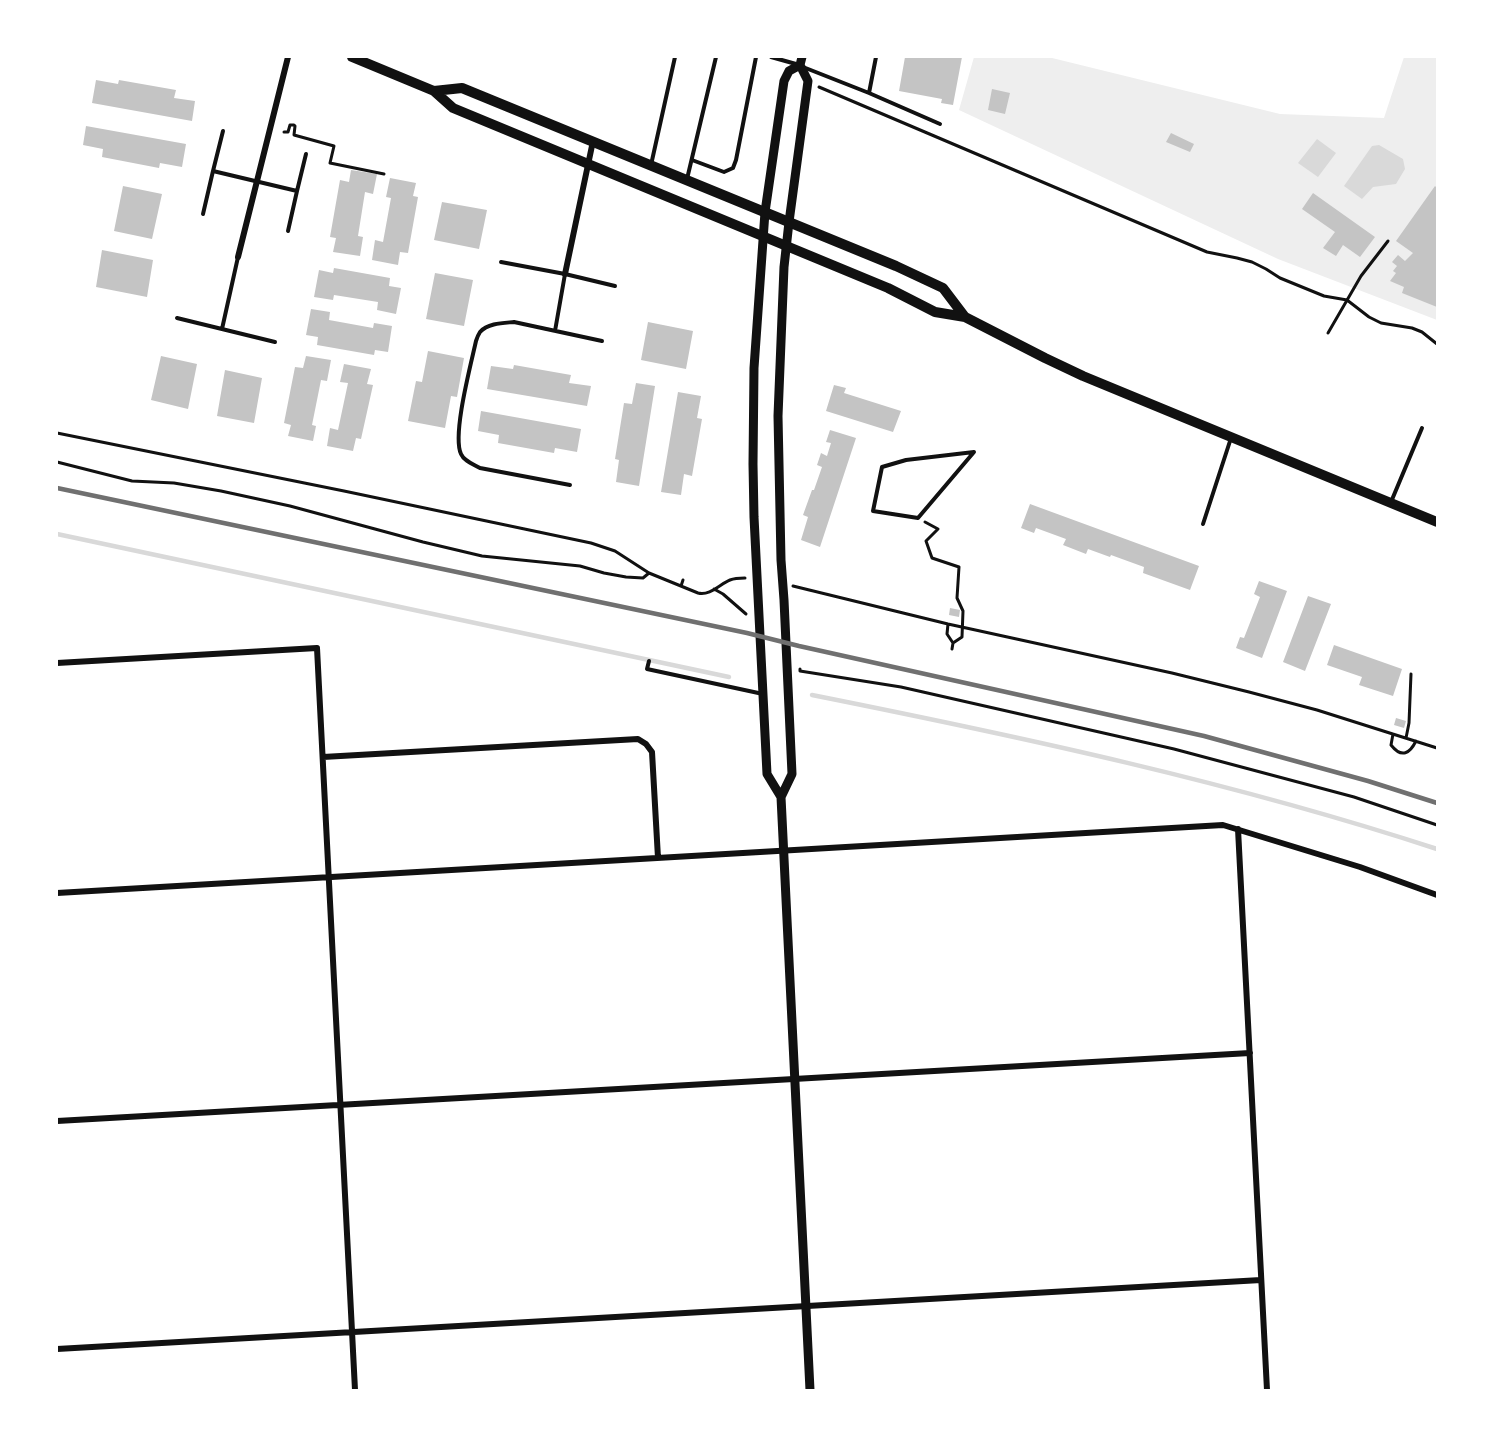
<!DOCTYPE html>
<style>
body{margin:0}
#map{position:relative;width:1494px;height:1447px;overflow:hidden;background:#fff;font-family:"PT Sans",sans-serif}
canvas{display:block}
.frame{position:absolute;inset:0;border:58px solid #fff;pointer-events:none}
</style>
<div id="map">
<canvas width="1494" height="1447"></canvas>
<div class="frame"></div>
</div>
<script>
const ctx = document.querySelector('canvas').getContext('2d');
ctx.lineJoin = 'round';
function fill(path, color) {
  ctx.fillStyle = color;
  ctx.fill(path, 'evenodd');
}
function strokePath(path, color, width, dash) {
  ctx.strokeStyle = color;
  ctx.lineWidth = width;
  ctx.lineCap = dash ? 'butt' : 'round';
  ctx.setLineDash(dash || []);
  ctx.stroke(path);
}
fill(new Path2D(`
 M974 57H1048L1280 114 1384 118 1404 57H1437V320L1278 259 959 110Z`), '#eee');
fill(new Path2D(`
 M1317 139 1336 153 1318 177 1298 163Z
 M1379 145 1403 159 1405 169 1396 184 1373 187 1362 199 1344 186 1372 146Z`), '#d9d9d9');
strokePath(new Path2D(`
 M57 534 729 677
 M812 695C1022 737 1232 782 1437 849`), '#d9d9d9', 4.5);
fill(new Path2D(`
 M905 57H962L953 105 941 103 942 99 899 91Z
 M96 80 118 84 119 80 176 90 174 98 195 101 192 121 92 103Z
 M992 89 1010 93 1005 114 988 110Z
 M86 126 186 144 182 167 160 163 159 168 102 157 103 149 83 145Z
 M1171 133 1194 144 1190 152 1166 142Z
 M351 170 377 174 373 194 365 192 358 236 363 237 360 256 333 252 336 238 330 237 340 180 349 182Z
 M390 178 416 183 413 196 418 197 408 253 400 252 398 265 372 260 375 240 383 242 391 198 386 197Z
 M123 186 162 194 152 239 114 231Z
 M1435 186 1437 188V307L1402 293 1404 287 1390 281 1396 273 1393 271 1397 266 1392 262 1398 255 1405 261 1413 253 1396 241Z
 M1313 193 1375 237 1360 257 1343 245 1336 256 1323 248 1335 232 1302 209Z
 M442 202 487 210 479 249 434 240Z
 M102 250 153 260 147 297 96 287Z
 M334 268 390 278 389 286 401 288 396 314 377 310 378 302 334 295 333 300 314 297 319 270 333 273Z
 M435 273 473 280 464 326 426 319Z
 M311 309 330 312 329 320 373 328 374 323 392 326 388 352 375 350 374 355 317 345 318 337 306 335Z
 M648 322 693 331 686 369 641 360Z
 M428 351 464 358 457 397 451 396 445 428 408 421 416 381 422 382Z
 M161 356 197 364 188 409 151 400Z
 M306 356 331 360 327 381 321 380 312 425 316 426 313 441 288 436 291 425 284 423 295 367 303 368Z
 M344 364 371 369 367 384 373 385 361 439 356 438 353 451 327 446 330 428 338 430 348 383 340 382Z
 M514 365 571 375 569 383 591 386 587 406 487 389 491 366 513 369Z
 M225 370 262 378 254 423 217 416Z
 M636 383 655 386 639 486 616 482 619 460 615 459 624 403 632 404Z
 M834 385 846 388 844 393 901 411 893 432 826 411Z
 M678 392 701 396 697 418 702 419 692 476 684 474 681 495 661 492Z
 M481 411 581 429 577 452 555 448 554 453 498 443 499 435 478 431Z
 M830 430 856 438 820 547 801 540 808 517 803 515 812 490H814L822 467 817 465 821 453 827 456 831 443 826 442Z
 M1030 504 1199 566 1190 590 1143 573 1144 567 1111 555 1110 557 1088 549 1086 554 1063 545 1066 539 1036 528 1034 533 1021 528Z
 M1259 581 1287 591 1262 658 1236 648 1240 637 1244 638 1260 597 1254 594Z
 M1308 596 1331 604 1305 671 1283 662Z
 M950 608 960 610 959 617 949 615Z
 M1334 645 1402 669 1393 696 1359 685 1362 677 1327 665Z
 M1396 718 1406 721 1404 728 1394 725Z`), '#c4c4c4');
strokePath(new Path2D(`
 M819 87 1207 252 1237 258 1252 262 1266 269 1280 278 1324 296 1347 300 1369 317 1381 323 1412 328 1422 332 1437 344
 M284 132H288L290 125H294L295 126 294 135 334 146 330 163 384 174
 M1328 333 1361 276 1388 241
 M57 433 344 491 591 543 615 551 649 573 698 593C710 596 720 584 730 580 735 578 740 578 745 578
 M57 462 132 481 174 483 221 491 290 506 423 542 482 556 580 566 604 573 626 577 643 578 649 573
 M925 522 938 529 926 541 932 558 959 567 957 598 963 611 962 637 953 643 952 649
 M681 586 683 580
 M793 586 948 624 1172 673 1249 692 1317 710 1437 748
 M714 589 723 594 746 614
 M948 624 947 634 953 643
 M800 669V671L901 687 1174 749 1354 797 1437 825
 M1393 734 1391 745C1402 759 1410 753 1416 741
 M1406 738 1409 723 1411 674`), '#111', 3);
strokePath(new Path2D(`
 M771 57 796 64
 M876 57 869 93 940 124
 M803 67 869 93
 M223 131 213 171 297 191 306 154
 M692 160 724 172 733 168 736 160 756 57
 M651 165 675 57
 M687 179 716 57
 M203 214 213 171
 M288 231 297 191
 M501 262 565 274 615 286
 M177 318 275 342
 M222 329 238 257
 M555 331 565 274
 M974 452 918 518 873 511 882 467 906 460Z
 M570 485 480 468C473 464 464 461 461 454 452 435 471 364 476 341 477 338 478 335 480 332 488 323 504 323 514 322L602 341
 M1391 502 1422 428
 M1203 524 1231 438
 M649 661 647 669 763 694`), '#111', 4);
strokePath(new Path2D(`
 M238 257 288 57
 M565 274 593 141
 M57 663 317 648 355 1390
 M323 757 638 739 646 744 652 752 658 858
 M1238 829 1267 1390
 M57 893 1223 825 1360 867 1437 895
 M57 1121 1250 1053
 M57 1349 1261 1280`), '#111', 6);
strokePath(new Path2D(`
 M802 57 800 65 808 81 789 222 784 267 778 416 781 560 784 600 792 774 781 797 810 1390
 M781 797 767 774 754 517 753 464 754 368 765 212 784 81 789 71 800 65`), '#111', 9);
strokePath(new Path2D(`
 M352 57 434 91 453 108 888 288 935 312 965 317 1045 358 1083 376 1437 522
 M434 91 462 88 896 266 943 288 965 317`), '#111', 10);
strokePath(new Path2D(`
 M57 488 747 633 799 646 1204 736 1368 781 1437 803`), '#707070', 4.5);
</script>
